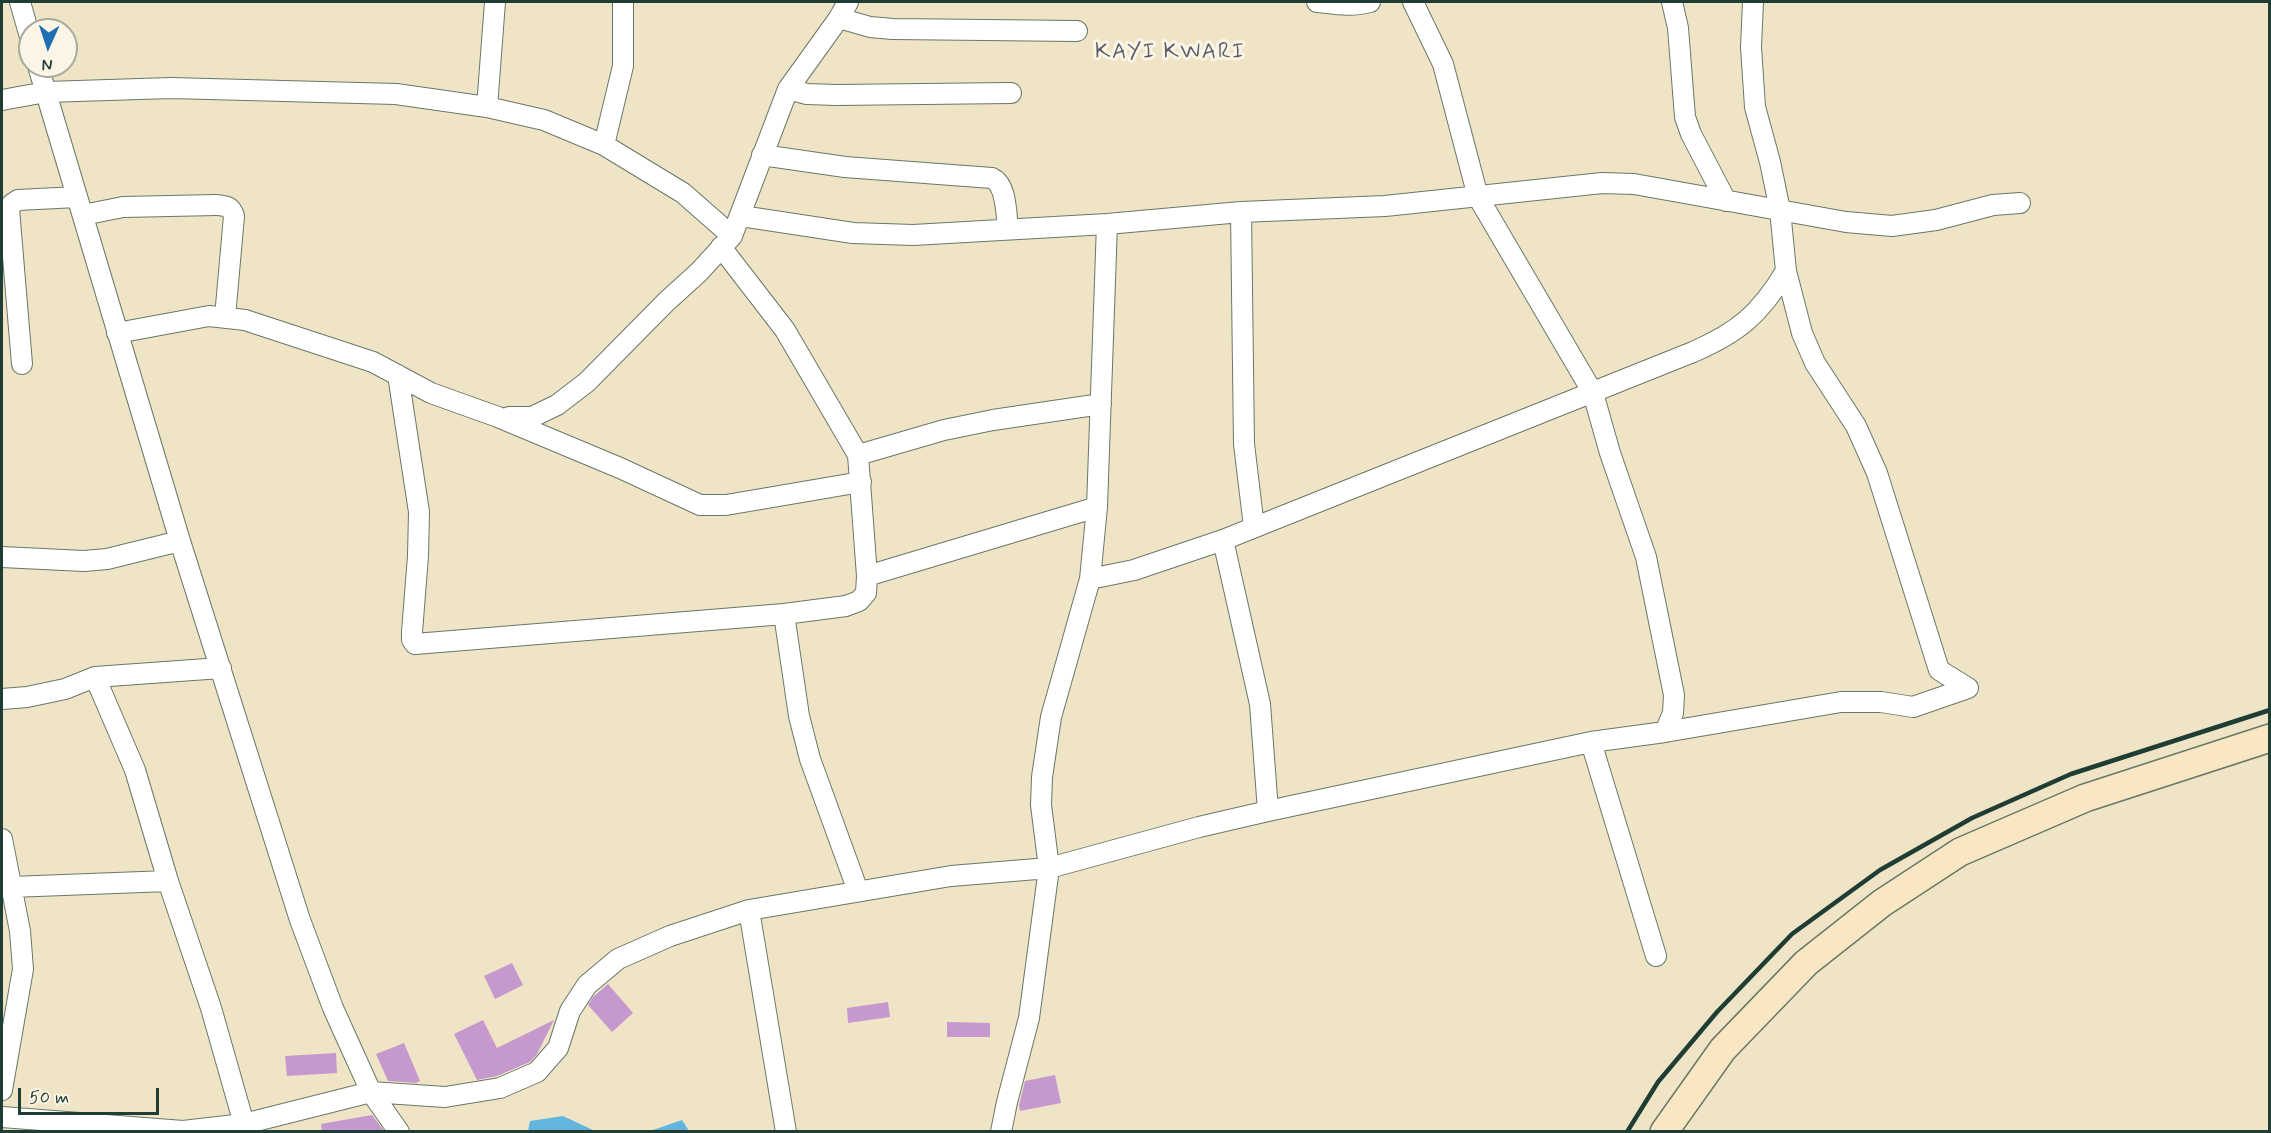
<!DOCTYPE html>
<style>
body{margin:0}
#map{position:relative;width:2271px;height:1133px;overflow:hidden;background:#efe5c6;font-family:Mynerve,sans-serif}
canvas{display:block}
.frame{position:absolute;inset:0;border:3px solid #1f3d34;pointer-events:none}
.north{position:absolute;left:18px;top:18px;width:60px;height:60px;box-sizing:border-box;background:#fcf5e5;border:2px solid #a4ab9e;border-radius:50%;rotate:183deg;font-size:16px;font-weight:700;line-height:24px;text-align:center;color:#1f3d34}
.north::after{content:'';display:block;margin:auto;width:21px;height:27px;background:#1f6fb2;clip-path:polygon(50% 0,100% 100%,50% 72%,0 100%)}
.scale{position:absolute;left:18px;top:1088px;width:141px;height:27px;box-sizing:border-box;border:3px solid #1f3d34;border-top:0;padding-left:8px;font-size:18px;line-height:21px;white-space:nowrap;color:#1f3d34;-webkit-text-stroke:4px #fcf5e5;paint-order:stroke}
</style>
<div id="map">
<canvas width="2271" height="1133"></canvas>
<div class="frame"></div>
<div class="north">N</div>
<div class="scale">50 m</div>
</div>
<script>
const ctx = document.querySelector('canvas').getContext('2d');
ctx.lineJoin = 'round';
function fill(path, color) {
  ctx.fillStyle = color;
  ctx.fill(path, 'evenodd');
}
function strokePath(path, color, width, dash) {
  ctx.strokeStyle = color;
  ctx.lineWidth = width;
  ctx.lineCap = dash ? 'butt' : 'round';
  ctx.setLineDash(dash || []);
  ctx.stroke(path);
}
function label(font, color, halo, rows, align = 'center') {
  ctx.font = font + ' Mynerve,sans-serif';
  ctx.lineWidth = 6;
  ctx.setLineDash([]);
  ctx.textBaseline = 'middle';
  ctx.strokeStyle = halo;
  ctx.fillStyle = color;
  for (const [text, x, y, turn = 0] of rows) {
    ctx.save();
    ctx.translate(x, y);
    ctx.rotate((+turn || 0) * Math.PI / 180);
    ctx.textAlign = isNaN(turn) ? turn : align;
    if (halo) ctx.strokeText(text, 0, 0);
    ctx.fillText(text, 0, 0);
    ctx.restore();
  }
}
fill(new Path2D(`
 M563 1116 595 1131H528L530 1121Z
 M682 1120 689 1131H650Z`), '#62b5de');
fill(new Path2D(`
 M512 963 523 985 495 999 484 976Z
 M608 984 633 1013 612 1032 588 1005 593 997Z
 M888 1002 890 1017 848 1023 847 1008Z
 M483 1020 497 1048 554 1020 537 1054 530 1062 497 1076 477 1080 454 1034Z
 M947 1022 990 1023V1037H947Z
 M404 1043 420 1081 416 1083 388 1081 376 1054Z
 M336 1053 337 1073 287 1076 285 1056Z
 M1055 1075 1061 1103 1020 1111 1019 1105 1025 1081Z
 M372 1115 384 1131H322L321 1124Z`), '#c699ce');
const street = new Path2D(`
 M20 2 30 37
 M1317 2C1336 4 1352 7 1370 2
 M1413 2 1443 64 1478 197 1593 393 1610 453 1646 557 1674 695 1673 713 1665 732
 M1672 2 1678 28 1685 117 1691 134 1726 201
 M1753 2 1751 47 1755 107 1770 162 1780 210 1786 271 1802 333 1815 363 1856 426 1877 473 1939 670 1968 688
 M839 18 870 27 893 29 1077 31
 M38 66 180 541 300 920 333 1008 371 1092 399 1132
 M788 89 807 94 836 95 1011 93
 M2 100 46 92 171 88 396 94 487 107 544 120 604 145 683 193 732 236
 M487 107 495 2
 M604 145 623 66V2
 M762 155 845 167 992 178C1007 185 1006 214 1008 229
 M1241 212 1244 444 1254 527
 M83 215 123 207 216 205C226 206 231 206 234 216L225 317
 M741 216 853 233 913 235 1107 224 1241 212 1385 206 1602 183 1634 184 1846 222 1892 226 1936 220 1993 205 2020 203
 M117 333 209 316 245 320 373 362 431 393 498 417 620 468 700 505H726L861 482
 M22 364 9 209 12 204 18 200 77 197
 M398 375 419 512 418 556 412 632V640L415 644 784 614 846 606 859 601 866 593 867 576 858 455 785 330 721 247
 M509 417H532L557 405 587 382 666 302 699 272 732 236 788 89 839 18 848 2
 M858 455 944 430 993 420 1101 404
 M1223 540 1260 704 1268 811
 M2 557 84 561 107 559 180 541
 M867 576 1097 507
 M1090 579 1134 570 1223 540 1693 352C1739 332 1760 314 1786 271
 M784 614 799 716 810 759 858 891
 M95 677 135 770 168 881 211 1008 244 1124
 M2 699 27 697 65 689 95 677 221 668
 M1591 742 1656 956
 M2 839 20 931 23 969 2 1090
 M11 887 168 881
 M749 910 786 1132
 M2 1117 183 1131 244 1124 371 1092 445 1097 500 1088 537 1072 558 1048 570 1011 587 985 618 959 670 936 749 910 951 876 1049 868 1199 827 1268 811 1591 742 1665 732 1841 702H1881L1913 707 1968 688
 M1001 1132 1007 1102 1029 1018 1049 868 1041 805 1042 777 1051 717 1090 579 1097 507 1107 224`);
const secondary = new Path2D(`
 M1664 1132 1723 1049 1806 963 1882 903 1960 852 2085 798 2270 738`);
strokePath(street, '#687867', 22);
strokePath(secondary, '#687867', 30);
strokePath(street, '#fff', 20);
strokePath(secondary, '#f9e7c3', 27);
strokePath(new Path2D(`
 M1627 1132 1658 1082 1717 1012 1792 934 1880 870 1972 818 2071 774 2270 710`), '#1f3d34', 4.5);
ctx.letterSpacing = '1.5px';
label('22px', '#595d6a', '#fcf5e5', [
 ["KAYI KWARI",1170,53]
]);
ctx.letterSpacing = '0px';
</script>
